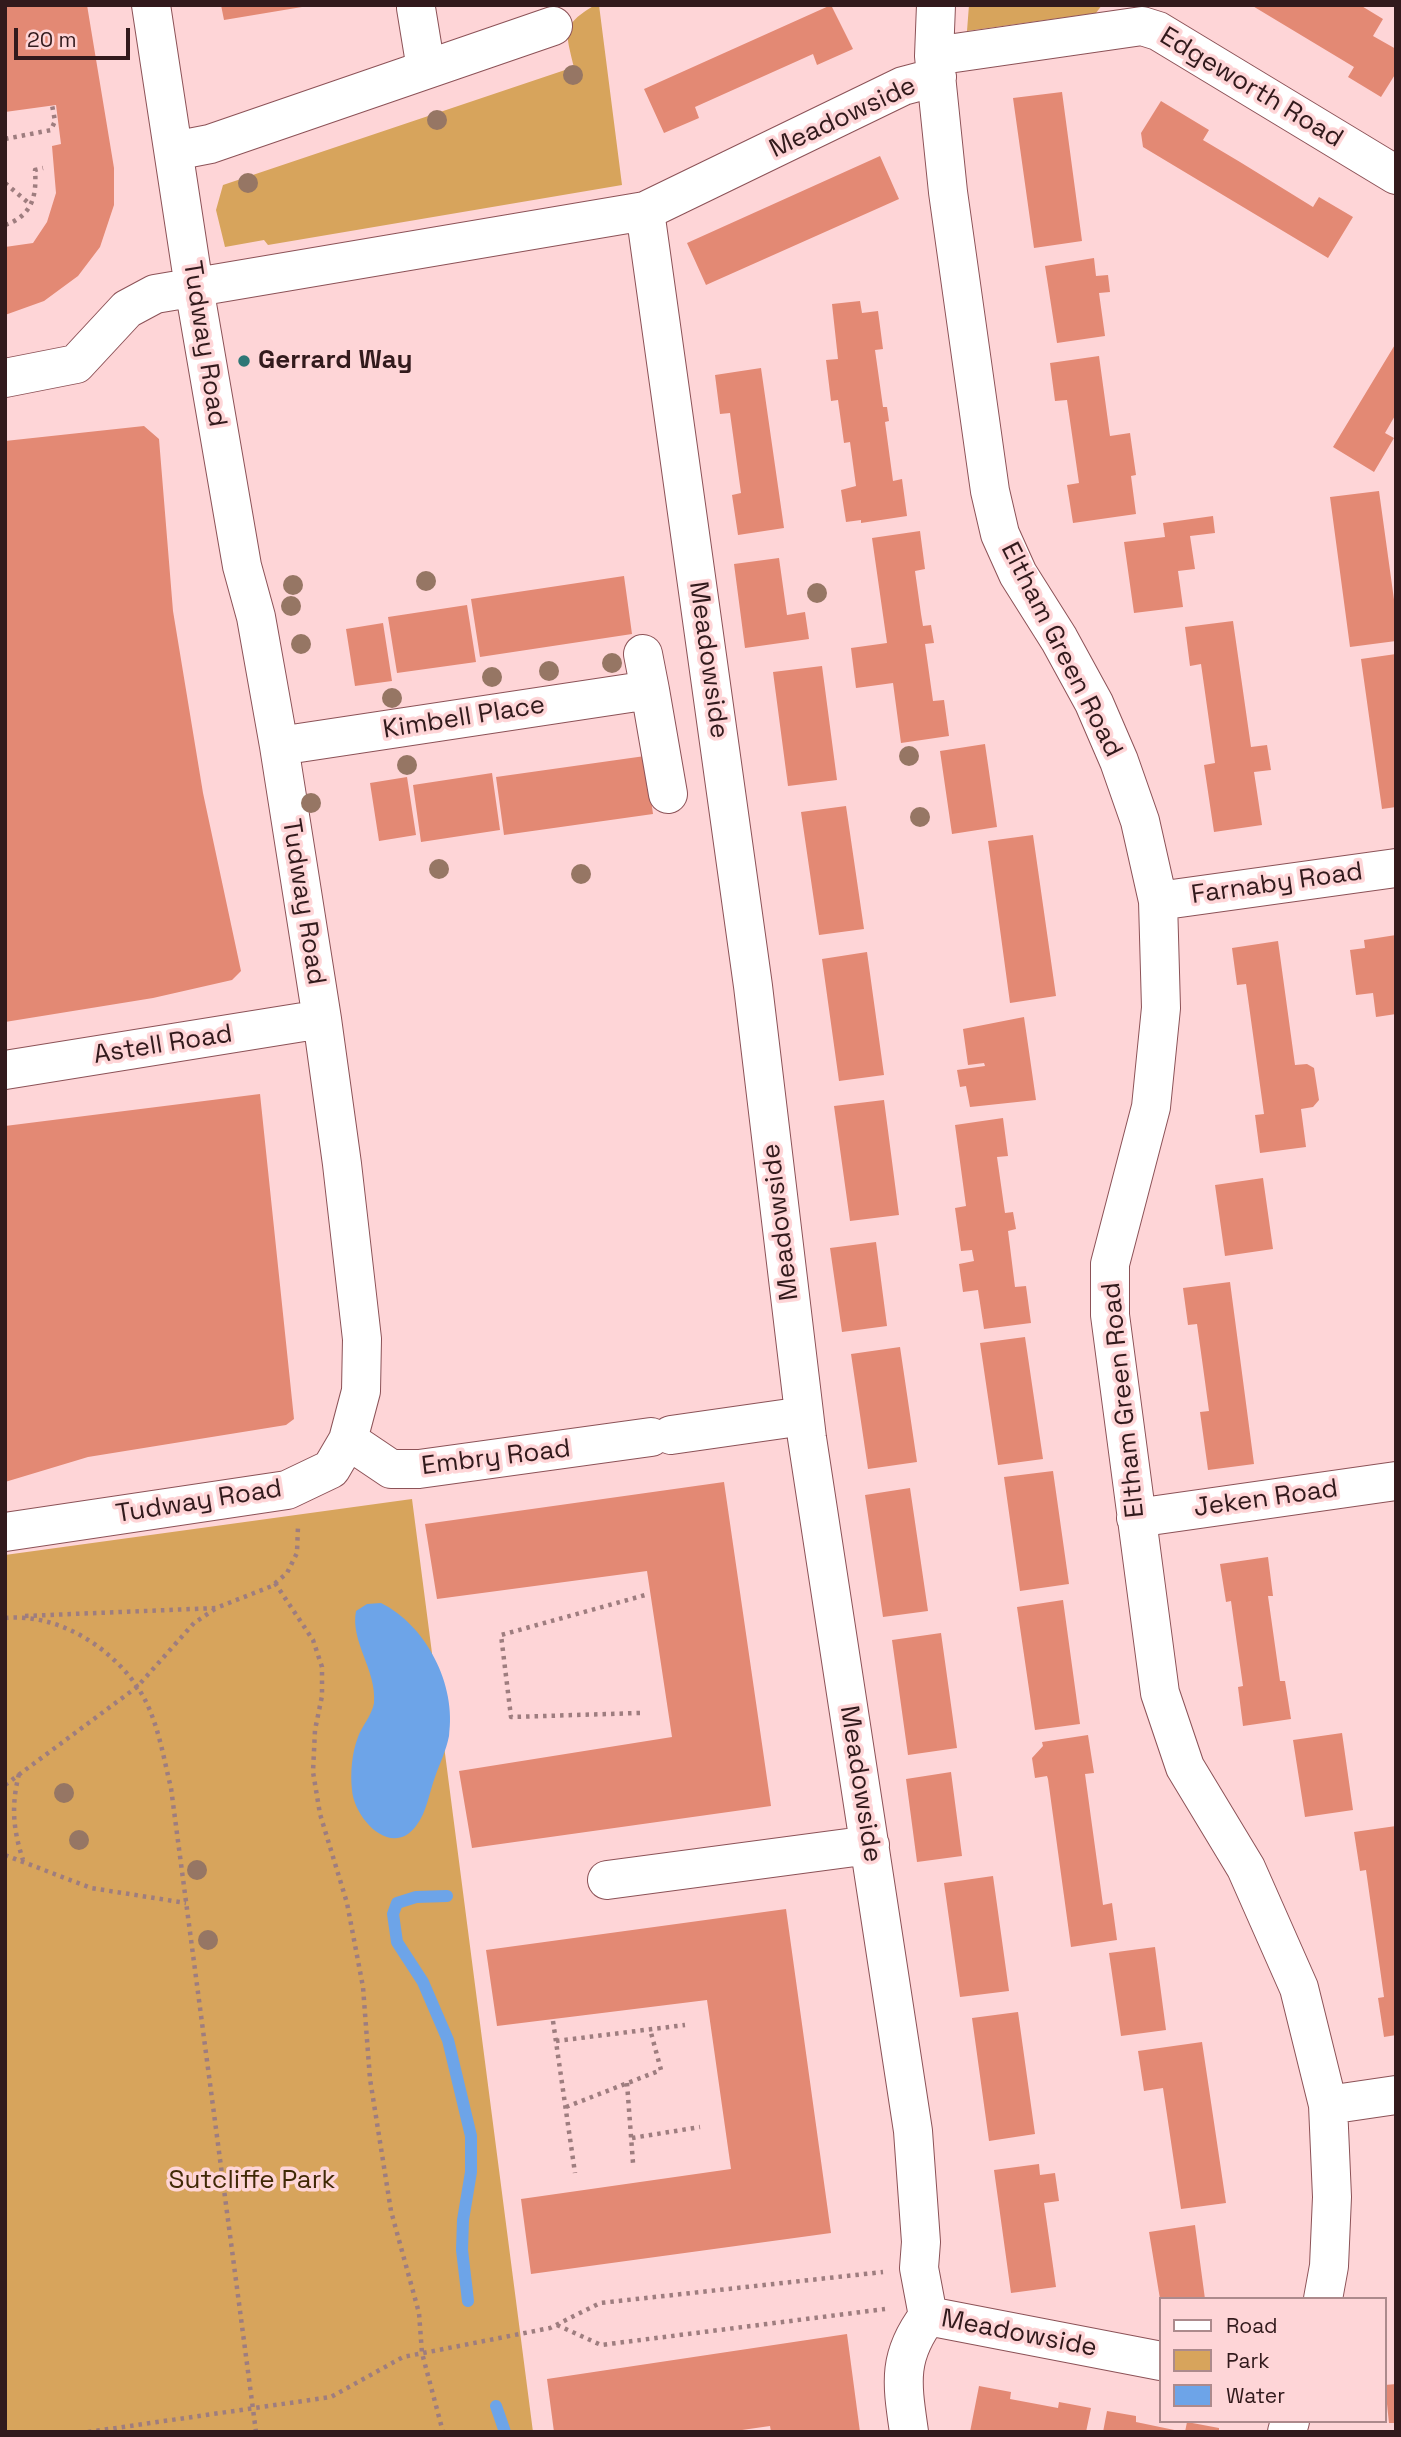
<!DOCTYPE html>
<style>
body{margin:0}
#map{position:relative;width:1401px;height:2437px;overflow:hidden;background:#fed5d7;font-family:"Space Grotesk",sans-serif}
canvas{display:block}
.frame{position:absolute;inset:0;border:7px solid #321a1c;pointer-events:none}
.legend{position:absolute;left:1159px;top:2297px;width:228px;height:126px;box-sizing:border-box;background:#fed5d7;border:2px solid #ac8a8c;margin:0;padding:9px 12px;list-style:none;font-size:21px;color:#321a1c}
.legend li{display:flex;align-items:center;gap:14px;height:35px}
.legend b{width:35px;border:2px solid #ac8a8c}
.scale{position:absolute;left:14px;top:28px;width:116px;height:32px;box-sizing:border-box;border:4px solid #321a1c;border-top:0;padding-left:9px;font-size:21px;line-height:24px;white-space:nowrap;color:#321a1c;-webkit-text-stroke:5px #fed5d7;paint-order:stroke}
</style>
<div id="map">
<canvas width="1401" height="2437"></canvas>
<div class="frame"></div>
<ul class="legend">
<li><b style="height:9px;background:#fff"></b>Road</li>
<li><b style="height:19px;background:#d7a45c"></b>Park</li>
<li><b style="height:19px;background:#6da4e8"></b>Water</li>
</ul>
<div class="scale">20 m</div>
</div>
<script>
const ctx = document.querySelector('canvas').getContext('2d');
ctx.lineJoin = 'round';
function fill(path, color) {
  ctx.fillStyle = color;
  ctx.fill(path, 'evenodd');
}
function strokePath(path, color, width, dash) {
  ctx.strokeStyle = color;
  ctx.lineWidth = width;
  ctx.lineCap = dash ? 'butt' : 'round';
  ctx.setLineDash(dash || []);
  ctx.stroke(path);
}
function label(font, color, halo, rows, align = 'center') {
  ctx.font = font + ' "Space Grotesk",sans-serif';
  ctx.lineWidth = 7;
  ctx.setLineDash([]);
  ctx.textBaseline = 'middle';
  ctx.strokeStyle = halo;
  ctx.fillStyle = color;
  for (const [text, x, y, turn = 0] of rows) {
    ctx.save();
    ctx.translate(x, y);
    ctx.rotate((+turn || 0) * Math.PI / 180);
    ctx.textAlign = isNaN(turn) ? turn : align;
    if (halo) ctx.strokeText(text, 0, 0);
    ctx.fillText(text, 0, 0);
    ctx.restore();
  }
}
fill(new Path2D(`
 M595 5H599L622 185 268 245 264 240 225 247 216 210 223 185 574 67C566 32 560 26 595 5Z
 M969 5H1102L1096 13 967 31Z
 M412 1499 533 2432H5V1555Z`), '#d7a45c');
fill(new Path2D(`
 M381 1603C426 1625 457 1685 449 1736 446 1751 440 1763 435 1777 429 1793 427 1812 416 1826 391 1859 354 1818 352 1790 350 1773 352 1752 358 1737 362 1726 372 1715 374 1703 377 1670 350 1642 356 1611L367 1604Z`), '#6da4e8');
strokePath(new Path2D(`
 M447 1896 416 1897 397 1903 393 1914 397 1942 423 1982 448 2040 471 2136V2172L463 2220 462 2250 468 2301
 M496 2406 505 2432`), '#6da4e8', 12);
fill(new Path2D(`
 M5 5H87L114 168V205L100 247 78 276 44 301 5 315V247L33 243 47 222 56 193 52 146 61 144 56 105 5 112Z
 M221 5H301L302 7 224 20Z
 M831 5 853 49 817 65 813 54 695 107 699 118 664 133 644 89Z
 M1251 5H1360L1383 19 1373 36 1396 49V73L1381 97 1348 77 1354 67Z
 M1062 92 1082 241 1034 248 1013 98Z
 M1161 101 1209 130 1203 140 1240 162 1313 207 1319 197 1353 217 1328 258 1143 147 1141 133Z
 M880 156 899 199 706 285 687 243Z
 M1094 258 1096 276 1108 275 1110 292 1099 293 1105 336 1057 343 1045 266Z
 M860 301 862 313 878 311 883 349 875 350 883 407H887L889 421 885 422 893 481 902 479 907 516 861 523V520L846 522 841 490 856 486 850 442 844 443 838 400 831 401 826 360 838 359 832 304Z
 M1396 343V414L1385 433 1394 438 1374 472 1333 447Z
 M1099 356 1110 436 1130 433 1136 475 1131 476 1136 514 1073 523 1067 485 1079 483 1067 400 1055 401 1050 363Z
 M761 368 784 528 738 535 732 495 741 493 730 413 720 414 715 375Z
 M144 426 159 439 173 611 203 793 241 971 232 980 153 998 5 1022V441Z
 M1379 491 1396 614V641L1350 647 1330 497Z
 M1213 516 1215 533 1190 536 1195 569 1178 571 1183 607 1134 613 1124 542 1165 537 1163 523Z
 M920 531 925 569 915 571 921 614 923 626 931 625 934 643 925 644 933 701 944 700 949 736 901 743 893 683 856 688 851 648 887 643 872 538Z
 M779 558 787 615 805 612 809 639 745 648 734 564Z
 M624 576 632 634 480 657 471 599Z
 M467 605 476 662 397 673 388 617Z
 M1233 621 1251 747 1267 745 1271 770 1254 772 1262 825 1214 832 1204 765 1215 763 1201 664 1190 666 1185 627Z
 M383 623 392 681 355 686 346 629Z
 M1396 654V807L1382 809 1361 659Z
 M822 666 837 780 788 786 773 672Z
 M985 744 997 827 952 834 940 751Z
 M645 756 653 814 504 835 496 777Z
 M492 773 500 830 421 842 413 785Z
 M407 777 416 835 379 841 370 783Z
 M846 806 864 929 819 935 801 812Z
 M1033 835 1056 996 1010 1003 988 841Z
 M1396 935V1014L1376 1017 1373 993 1356 995 1350 950 1365 948 1364 940Z
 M1278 941 1295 1065 1307 1064 1314 1068 1319 1100 1313 1107 1301 1109 1306 1147 1260 1153 1255 1115 1264 1114 1246 984 1237 985 1232 948Z
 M867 952 884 1075 839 1081 822 959Z
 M1024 1017 1036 1100 970 1107 966 1086 960 1087 957 1070 985 1066 984 1063 968 1065 963 1029Z
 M260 1094 294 1419 286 1425 88 1457 5 1482V1126Z
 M884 1100 899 1215 850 1221 834 1106Z
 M1003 1118 1008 1156 997 1157 1005 1213 1013 1212 1016 1229 1008 1231 1015 1287 1026 1286 1031 1323 984 1329 978 1290 963 1292 959 1264 974 1261 972 1250 961 1251 955 1208 966 1206 955 1125Z
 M1263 1178 1273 1249 1225 1256 1215 1185Z
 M876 1242 887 1326 842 1332 830 1248Z
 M1230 1282 1254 1464 1208 1470 1200 1412 1209 1411 1203 1367 1197 1324 1188 1325 1183 1288Z
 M1025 1337 1043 1459 998 1465 980 1343Z
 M900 1347 917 1462 868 1469 851 1354Z
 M1053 1471 1069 1584 1020 1591 1004 1477Z
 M724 1482 771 1806 472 1848 459 1771 672 1737 647 1571 437 1599 425 1524Z
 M910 1488 928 1611 883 1617 865 1495Z
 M1268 1557 1273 1596H1268L1280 1681H1285L1291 1719 1243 1726 1238 1687 1243 1686 1237 1644 1231 1601 1226 1602 1220 1564Z
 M1063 1600 1080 1724 1035 1730 1017 1607Z
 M941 1633 957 1748 908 1755 892 1640Z
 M1342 1733 1353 1810 1305 1817 1293 1740Z
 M1088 1735 1094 1773 1085 1774 1091 1818 1103 1905 1112 1903 1117 1940 1071 1947 1048 1779 1047 1776 1035 1778 1032 1758 1043 1746 1042 1742Z
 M951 1772 962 1856 917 1862 906 1779Z
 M1396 1826V2035L1384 2037 1378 1998 1384 1997 1366 1870 1360 1871 1354 1832Z
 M993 1876 1009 1991 960 1997 944 1883Z
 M786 1909 831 2233 531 2274 521 2199 731 2169 707 2000 497 2026 486 1950Z
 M1155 1947 1166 2030 1121 2036 1109 1953Z
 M1018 2012 1035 2134 989 2141 972 2018Z
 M1202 2042 1226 2203 1181 2209 1163 2088 1144 2091 1138 2051Z
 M1039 2164 1040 2175 1055 2173 1059 2201 1044 2203 1056 2287 1011 2293 994 2170Z
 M1195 2225 1205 2299H1160L1149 2232Z
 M847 2334 860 2432H771L770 2426 728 2432H554L547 2379Z
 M1396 2384V2423H1389L1385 2385Z
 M979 2386 1011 2392 1010 2399 1058 2408 1059 2402 1091 2408 1086 2432H970Z
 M1107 2411 1136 2416V2422L1184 2432H1103Z
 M1187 2422 1219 2428V2432H1185Z`), '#e38974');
const minor = new Path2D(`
 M936 5 934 56 948 192 990 491 1000 534 1018 574 1059 639 1094 703 1119 761 1140 821 1158 901 1161 1008 1151 1107 1110 1264V1315L1160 1693 1185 1767 1246 1868 1299 1988 1328 2105 1332 2197 1329 2266 1323 2299
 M416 8 426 69
 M934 56 1142 26 1158 31 1396 175
 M937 77 903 86 645 211 753 986 807 1438 913 2131 921 2242 919 2268 928 2316 1161 2361
 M174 151 210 144 553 26
 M5 378 76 364 127 309 155 294 645 211
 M650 690 668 794
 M279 746 650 690 643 654
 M1158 901 1396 868
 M5 1070 322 1019
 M671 1435 804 1416
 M348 1440 391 1469H419L651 1437
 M1136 1518 1396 1481
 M5 1532 287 1490 331 1469 348 1440 361 1391 362 1339 342 1164 322 1019 279 746 256 617 242 566 194 287 151 5
 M607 1880 870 1845
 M1328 2105 1396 2095
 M909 2432C902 2383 897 2357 928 2316
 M1287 2432 1290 2421`);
strokePath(minor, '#8c5257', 40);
strokePath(new Path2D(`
 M5 139 51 130 55 121 52 105
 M5 183 31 205
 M5 225C32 216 37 196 35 170L43 168
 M275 1583 313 1640 322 1667V1696L315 1730 313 1772 320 1814 347 1903 363 1987 370 2079 391 2211 419 2313 422 2353 443 2432
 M25 1616 216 1608 272 1586 287 1573 297 1553 298 1526
 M5 1618C58 1613 112 1647 140 1691 158 1720 163 1756 171 1788L256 2432
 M640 1713 511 1717 501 1635 649 1594
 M19 1774C11 1806 13 1829 23 1860
 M5 1785 137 1687 194 1623 215 1609
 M5 1855 91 1888 186 1903
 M553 2021 575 2173
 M556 2041 685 2025
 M627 2083 633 2163
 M566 2107 661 2070 650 2029
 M632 2138 700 2127
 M557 2325 601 2345 885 2309
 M88 2432 331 2397 403 2357 550 2328 600 2303 883 2272`), '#9e7d7f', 4.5, [3.5, 5]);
strokePath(minor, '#fff', 38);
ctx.fillStyle = '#967664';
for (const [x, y] of [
 [573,75],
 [437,120],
 [248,183],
 [426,581],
 [293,585],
 [817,593],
 [291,606],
 [301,644],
 [612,663],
 [549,671],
 [492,677],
 [392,698],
 [909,756],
 [407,765],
 [311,803],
 [920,817],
 [439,869],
 [581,874],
 [64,1793],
 [79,1840],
 [197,1870],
 [208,1940]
]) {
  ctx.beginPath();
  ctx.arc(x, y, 10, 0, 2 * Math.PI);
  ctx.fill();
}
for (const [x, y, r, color] of [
 [244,361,7,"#2e7776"]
]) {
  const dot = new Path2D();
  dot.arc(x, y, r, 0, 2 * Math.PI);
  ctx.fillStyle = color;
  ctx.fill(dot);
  strokePath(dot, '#fed5d7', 2.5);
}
label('26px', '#321a1c', '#fed5d7', [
 ["Edgeworth Road",1251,88,31],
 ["Meadowside",843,118,-25],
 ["Tudway Road",204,344,81],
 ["Eltham Green Road",1061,650,63],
 ["Meadowside",708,660,82],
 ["Kimbell Place",464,718,-9],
 ["Farnaby Road",1277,884,-8],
 ["Tudway Road",303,902,81],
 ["Astell Road",163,1045,-9],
 ["Meadowside",781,1222,-97],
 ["Eltham Green Road",1124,1400,-96],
 ["Embry Road",496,1458,-7],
 ["Jeken Road",1266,1499,-8],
 ["Tudway Road",199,1502,-9],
 ["Meadowside",860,1784,81],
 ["Meadowside",1019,2334,11]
]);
label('bold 26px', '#321a1c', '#fed5d7', [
 ["Gerrard Way",258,361]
], 'left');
label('26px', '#402906', '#fed5d7', [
 ["Sutcliffe Park",252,2181]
]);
</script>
